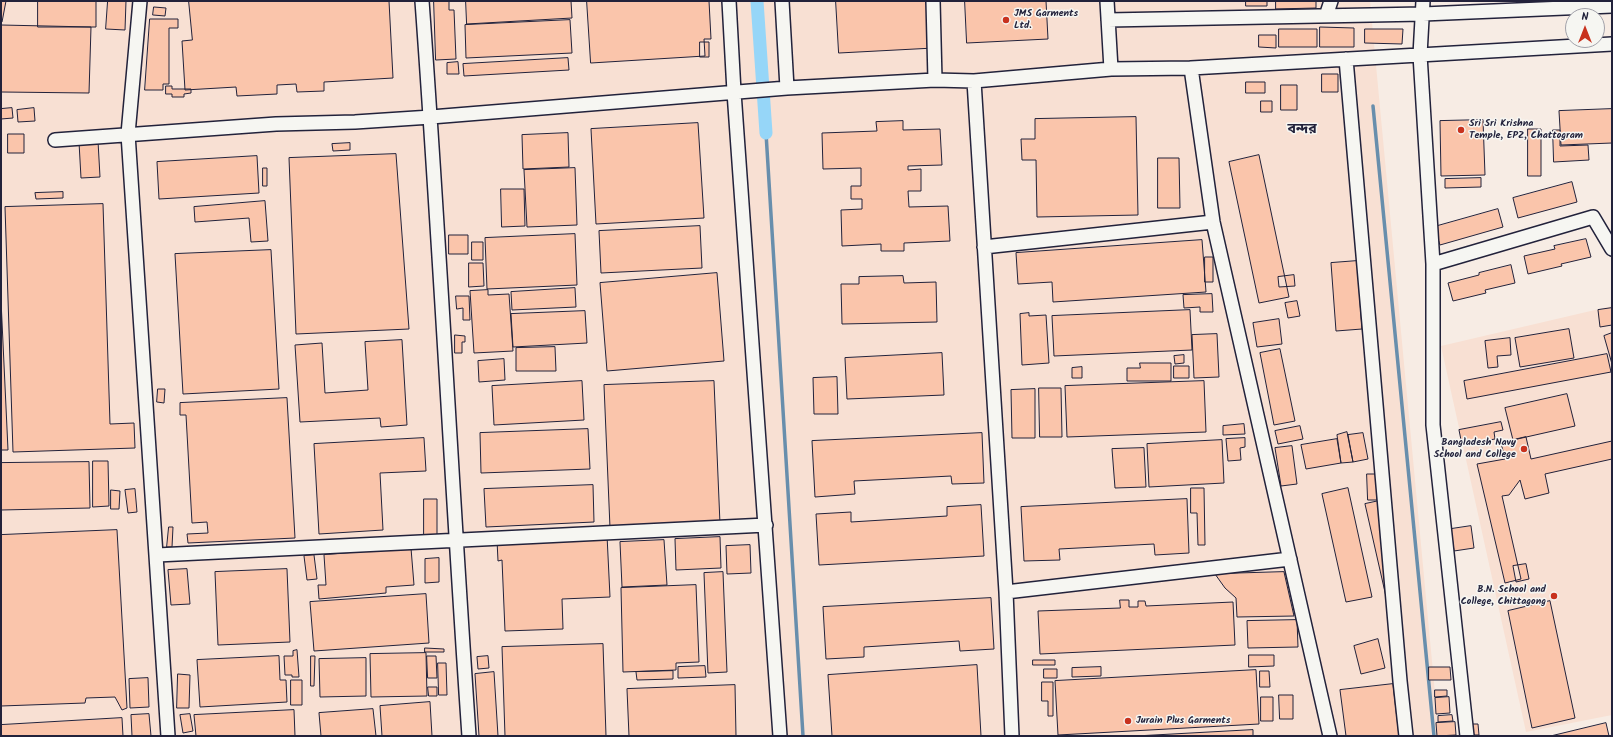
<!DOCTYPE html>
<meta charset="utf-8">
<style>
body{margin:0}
#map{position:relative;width:1613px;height:737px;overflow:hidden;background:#f7ece4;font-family:Kalam,sans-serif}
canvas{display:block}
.frame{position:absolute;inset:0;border:2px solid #22223b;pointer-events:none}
.north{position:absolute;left:1565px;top:8px;width:40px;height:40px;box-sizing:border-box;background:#f6f6f2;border:1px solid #a1a1a9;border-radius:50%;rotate:0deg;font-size:11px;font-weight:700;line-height:16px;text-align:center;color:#22223b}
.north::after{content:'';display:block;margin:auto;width:14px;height:18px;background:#c8321e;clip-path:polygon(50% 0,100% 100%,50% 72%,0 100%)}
</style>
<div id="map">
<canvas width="1613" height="737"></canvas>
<div class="frame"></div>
<div class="north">N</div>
</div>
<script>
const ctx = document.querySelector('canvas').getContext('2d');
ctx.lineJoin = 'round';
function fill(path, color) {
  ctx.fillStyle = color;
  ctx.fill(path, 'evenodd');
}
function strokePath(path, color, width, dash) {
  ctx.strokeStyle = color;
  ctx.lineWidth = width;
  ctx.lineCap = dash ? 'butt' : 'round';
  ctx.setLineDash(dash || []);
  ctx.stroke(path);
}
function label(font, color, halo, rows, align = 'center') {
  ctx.font = font + ' Kalam,"Noto Sans Bengali",sans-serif';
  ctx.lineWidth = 3;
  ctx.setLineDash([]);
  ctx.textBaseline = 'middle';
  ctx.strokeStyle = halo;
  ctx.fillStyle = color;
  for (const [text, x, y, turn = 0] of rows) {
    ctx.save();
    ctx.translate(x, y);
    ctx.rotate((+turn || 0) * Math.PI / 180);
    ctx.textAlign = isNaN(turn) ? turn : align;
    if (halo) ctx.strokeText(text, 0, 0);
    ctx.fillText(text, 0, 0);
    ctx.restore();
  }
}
fill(new Path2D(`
 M1 1H1370L1439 736H1Z
 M1612 306V715L1526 732 1441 346Z`), '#f8e0d3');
strokePath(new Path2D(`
 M1373 106 1434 736
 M766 133 803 736`), '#688eac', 3.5);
strokePath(new Path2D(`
 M757 1 766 133`), '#96d6f8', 13);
const building = new Path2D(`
 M1 1H6L2 22H1Z
 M38 1H96V27H38Z
 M108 1H126L125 30 106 29Z
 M189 1H389L393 78 324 82V91L297 92 296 84 277 85V94L237 96 236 87 185 90 182 41 192 40Z
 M434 1H449V10H454L456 59 436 60Z
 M466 1H571L572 18 467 24Z
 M587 1H709L711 39H704L705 56 591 63Z
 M836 1H931L934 48 839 53Z
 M965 1H1046L1048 39 967 43Z
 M1246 1H1267V6H1246Z
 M1276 1H1316V8L1276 9Z
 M154 7 166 8 165 16 153 15Z
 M150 19H178V28H169V84H163V90H145Z
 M570 20 572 53 466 58 465 25Z
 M1 25 91 27 89 93 1 92Z
 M1320 27 1354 28V47H1320Z
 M1279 29H1317V47H1279Z
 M1365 29H1403L1402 44 1365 43Z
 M1259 35H1276V48L1259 47Z
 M700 42H709V57H700Z
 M568 58 569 70 464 76 463 64Z
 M458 62 459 74H447V63Z
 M1322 74H1338V92H1322Z
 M1246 82H1265V93H1246Z
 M1281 85H1297V110H1281Z
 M166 86H172V89H191V93L184 94V97H172V94H166Z
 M1261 101H1272V112H1261Z
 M12 108 13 118 1 119V109Z
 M34 108 35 121 18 122 17 110Z
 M1612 109V143L1561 145 1559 111Z
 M1136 117 1138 215 1037 217 1036 160H1022L1021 139H1035V119Z
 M1483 120 1485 175 1441 176 1440 121Z
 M903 121V130L940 129 942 165 908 166V170L921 169V191H908L909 207 948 206 950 241 904 243V251H881V244L842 246 841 210 862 209V199H851V186H861V168L823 169 822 133 877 131 876 122Z
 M698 123 704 218 596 224 591 129Z
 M1528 129H1541V176H1528Z
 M1553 130H1560V146L1588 145 1589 160 1554 162Z
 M568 133 569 167 523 169 522 135Z
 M8 134H24V153H8Z
 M98 141 100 177 81 178 79 142Z
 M350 143V150L333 151 332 144Z
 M396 154 409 329 296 334 289 158Z
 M1259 155 1289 297 1259 303 1229 162Z
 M257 156 259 193 159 199 157 162Z
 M1158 158H1179L1180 208H1158Z
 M263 168H267V186H263Z
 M575 168 577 225 527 227 524 170Z
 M1481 178V187L1445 188V179Z
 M1572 182 1577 202 1518 218 1513 198Z
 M501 189H524L525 226 502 227Z
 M63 192V198L36 199 35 193Z
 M265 201 268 241 251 242 249 218 195 222 194 207Z
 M103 204 110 424 134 423 135 448 13 452 5 207Z
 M1498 209 1503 227 1440 245 1434 227Z
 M700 226 702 268 601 273 599 231Z
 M575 234 577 285 487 289 485 238Z
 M449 235H468V254H449Z
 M1586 239 1591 257 1561 264 1562 266 1528 274 1524 256 1555 249 1554 246Z
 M1202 240 1206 292 1053 302 1052 282 1018 284 1016 253Z
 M472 242H483V260H472Z
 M271 250 279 389 183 394 175 254Z
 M1205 257H1213V282H1205Z
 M1357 261 1362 329 1336 331 1331 263Z
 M469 263H483L484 286 469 287Z
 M1511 265 1515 283 1485 290 1486 293 1453 301 1448 283 1479 275V273Z
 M717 273 724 361 607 371 600 283Z
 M1294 275 1295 286 1279 287 1278 277Z
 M903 276 904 283 936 282 937 322 842 324 841 284H859V277Z
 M575 288 576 307 512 310 511 292Z
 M488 290V295L509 294 513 351 474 353 470 291Z
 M1212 294 1213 312H1200V307L1184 308 1183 295Z
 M456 296H469L470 320H463V308L457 309Z
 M1 300 8 450H1Z
 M1297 301 1300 316 1288 318 1285 303Z
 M1612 308V325L1600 327 1598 310Z
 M1190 310 1192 350 1054 356 1052 316Z
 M585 311 587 343 513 347 511 314Z
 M1029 313V316L1046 315 1049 363 1022 365 1020 314Z
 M1279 319 1282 344 1257 347 1253 323Z
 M1569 329 1574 358 1520 367 1515 338Z
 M1612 333V364L1604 336Z
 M1217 334 1219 377 1194 378 1192 335Z
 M455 335 465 336V342H462V353H455Z
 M1510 338 1511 355 1497 356 1498 367 1488 368 1485 341Z
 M402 340 407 425 381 427 380 418 300 422 295 345 322 343 325 393 368 390 365 342Z
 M555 347 556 371H516V348Z
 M1280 349 1295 421 1274 425 1260 353Z
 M942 353 944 395 847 399 845 358Z
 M1607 354 1611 372 1467 399 1464 381Z
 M1184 355V363L1175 364 1174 356Z
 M504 359 505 380 479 382 478 361Z
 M1140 363H1171V381H1127V368H1140Z
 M1174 366H1189V378H1174Z
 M1082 367V378H1072V368Z
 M837 377 838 414H814L813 378Z
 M582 381 584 420 494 425 492 386Z
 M714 381 720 524 610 528 604 385Z
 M1204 381 1206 432 1067 437 1065 386Z
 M1039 388H1061L1062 437H1040Z
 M158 389H165L164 403 157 402Z
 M1035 389V438H1012L1011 390Z
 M1567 394 1575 426 1513 440 1505 408Z
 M287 398 295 538 188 543 187 534 208 533 207 522 192 523 186 415H180V403Z
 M1501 422 1503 430 1494 432 1495 439 1462 445 1459 430Z
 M1244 424 1245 434 1223 435V426Z
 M1300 426 1303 439 1278 444 1275 431Z
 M588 429 590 469 481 473 480 433Z
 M1347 432 1353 462 1341 463 1337 435Z
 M982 433 984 483 952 484 951 476 854 481 855 494 815 497 812 441Z
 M1363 433 1368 459 1353 462 1348 435Z
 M1526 437 1531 459 1612 441V459L1545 474 1549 493 1525 499 1520 480 1509 495 1502 496 1521 579 1505 583 1477 464 1505 459 1501 443Z
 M424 438 426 471 380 473 383 530 319 534 314 444Z
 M1245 438V447L1240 448 1241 460 1228 461 1226 439Z
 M1337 439 1341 463 1306 469 1301 445Z
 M1222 440 1224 483 1149 487 1147 444Z
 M1292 446 1297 484 1281 486 1275 448Z
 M1144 448 1146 487 1115 488 1112 449Z
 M93 461H108L109 506 93 507Z
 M89 462 90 508 1 510V463Z
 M1367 474H1376L1377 500H1368Z
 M593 485 594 522 486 527 484 489Z
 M1191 488H1204L1205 545H1198L1197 513H1191Z
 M1348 488 1372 597 1346 602 1322 494Z
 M135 489 137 512 128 513 125 490Z
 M111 490 120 491 119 509H111Z
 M424 499H437V537H424Z
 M1187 499 1189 553 1155 555 1154 544 1059 549 1060 560 1024 561 1021 507Z
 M1379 501 1387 601 1365 504Z
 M981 505 984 556 819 565 816 514 851 512V522L947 516V507Z
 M1471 526 1474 548 1454 551 1451 529Z
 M169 527H173L172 547H167Z
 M117 530 127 708 122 710 115 697 86 698 85 703 1 706V535Z
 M607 535 610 597 562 599 563 629 505 631 502 560 498 561 497 540Z
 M720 537 721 568 676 570 675 539Z
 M664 540 667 585 622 587 620 542Z
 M750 545 751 573 727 574 726 546Z
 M411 548 414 585 386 587V593L319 599 318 585H326L324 555Z
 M314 555 317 579 307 580 304 556Z
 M439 558V582L425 583V559Z
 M1526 564 1529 579 1516 582 1513 566Z
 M187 569 190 604 171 605 168 570Z
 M287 569 290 642 218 645 215 572Z
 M723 572 727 672 708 673 704 573Z
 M1284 572 1294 616 1237 617 1236 598 1225 588 1215 574Z
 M696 585 699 662 676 663V670L623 672 621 588Z
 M426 594 429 643 314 651 310 602Z
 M991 598 994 649 960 651 959 641 864 647V657L826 659 823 607Z
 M1120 600H1129V607H1138V601H1145L1146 606 1233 602 1235 645 1040 654 1038 611 1120 608Z
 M1550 601 1575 718 1532 728 1508 611Z
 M1297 620 1298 647 1248 648 1247 621Z
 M1378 639 1385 668 1361 674 1354 646Z
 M603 644 606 736H505L502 647Z
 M425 648 444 649V652H425Z
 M297 650 299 677H292V675H285L284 656H293V651Z
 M426 653 427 696 371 697 370 654Z
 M1249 655H1274V666L1249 667Z
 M279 656 280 680H286L287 702 200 707 197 660Z
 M311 656H315L314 686H311Z
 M427 656H436L437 678H428Z
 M488 656 489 668 478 669 477 657Z
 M366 658V696L320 697 319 659Z
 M1033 660H1055V665H1033Z
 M438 663H446L447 695H439Z
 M977 665 981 736H832L828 675Z
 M705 666 706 677 678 678V667Z
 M1101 667V676L1072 677V668Z
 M1429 667H1450L1451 680H1429Z
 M1044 669H1057V678H1044Z
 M1256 670 1259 724 1058 735 1055 681Z
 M673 671V679L637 680 636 672Z
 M1260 671H1269L1270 687H1260Z
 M494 672 498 736H479L475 674Z
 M178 674 190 675 189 708H177Z
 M148 678 149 707 130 708 129 679Z
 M291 680H302V705H291Z
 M1042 682H1053V716H1048V701H1042Z
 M1393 684 1399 736H1346L1340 690Z
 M735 685 736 736H629L627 689Z
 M428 687H437V696H429Z
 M1435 690H1447V696L1435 697Z
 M1279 695H1293V719H1280Z
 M1261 697H1273V721H1261Z
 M1449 697 1450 713 1436 714 1435 698Z
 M430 702 432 736H382L380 706Z
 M373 709 376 736H321L319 713Z
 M294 710 295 736H196L194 715Z
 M149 714 151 736H132L131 715Z
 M190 714 193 731 183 733 180 715Z
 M1452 715 1453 721 1438 722V716Z
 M122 718 123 736H1V725Z
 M1455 722 1456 735 1437 736 1436 723Z
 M1606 723 1609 736H1551Z
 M1470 724H1478L1479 735H1470Z
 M1253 730V736H1136Z`);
fill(building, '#fac5ab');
strokePath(building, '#22223b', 1);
const minor = new Path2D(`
 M140 1 128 134 168 736
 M422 1C440 246 452 491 469 736
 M729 1 734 92 780 736
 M782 1 787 88
 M933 1 935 80
 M1107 1 1111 69
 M1423 1 1420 55 1433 264V425L1467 736
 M1326 16 1331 1
 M1108 20 1423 14 1612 6
 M1346 59 1400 681 1406 736
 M1191 68 1213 222 1330 736
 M974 81 1006 592 1012 736
 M55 140 276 124 355 122 431 117 787 88 935 80 974 81 1111 69 1191 68 1612 44
 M984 247 1213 222
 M1433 264 1593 217 1612 249
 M157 555 766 525
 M1006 592 1290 559`);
strokePath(minor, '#22223b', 16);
strokePath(minor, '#f6f6f2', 13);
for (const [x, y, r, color] of [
 [1006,20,4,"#c8321e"],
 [1461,130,4,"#c8321e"],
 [1524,449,4,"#c8321e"],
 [1554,596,4,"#c8321e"],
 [1128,721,4,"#c8321e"]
]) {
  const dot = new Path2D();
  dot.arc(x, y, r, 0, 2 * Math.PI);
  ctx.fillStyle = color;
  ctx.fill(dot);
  strokePath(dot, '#f6f6f2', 1.5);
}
label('bold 10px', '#22223b', '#f6f6f2', [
 ["JMS Garments",1014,14],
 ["Ltd.",1014,26],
 ["Sri Sri Krishna",1469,124],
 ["Temple, EPZ, Chattogram",1469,136],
 ["Bangladesh Navy",1516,443,"right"],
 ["School and College",1516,455,"right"],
 ["B.N. School and",1546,590,"right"],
 ["College, Chittagong",1546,602,"right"],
 ["Jurain Plus Garments",1136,721]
], 'left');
label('bold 14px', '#22223b', '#f6f6f2', [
 ["বন্দর",1302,131]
]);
</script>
